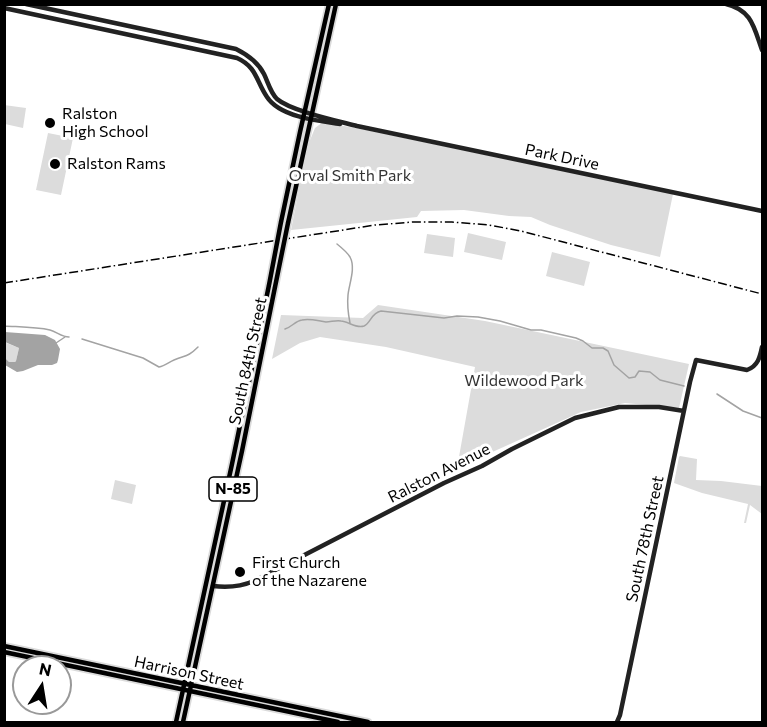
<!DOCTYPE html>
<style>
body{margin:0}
#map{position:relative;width:767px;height:727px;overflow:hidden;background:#fff;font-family:Commissioner,sans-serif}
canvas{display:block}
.frame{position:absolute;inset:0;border:6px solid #000;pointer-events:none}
.north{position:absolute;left:12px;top:655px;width:60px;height:60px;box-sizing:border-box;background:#fff;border:2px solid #999;border-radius:50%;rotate:12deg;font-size:16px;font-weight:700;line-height:24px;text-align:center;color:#000}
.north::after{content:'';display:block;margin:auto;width:21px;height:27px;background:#000;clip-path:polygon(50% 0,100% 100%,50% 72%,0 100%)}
</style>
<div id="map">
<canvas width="767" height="727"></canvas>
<div class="frame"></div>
<div class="north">N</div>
</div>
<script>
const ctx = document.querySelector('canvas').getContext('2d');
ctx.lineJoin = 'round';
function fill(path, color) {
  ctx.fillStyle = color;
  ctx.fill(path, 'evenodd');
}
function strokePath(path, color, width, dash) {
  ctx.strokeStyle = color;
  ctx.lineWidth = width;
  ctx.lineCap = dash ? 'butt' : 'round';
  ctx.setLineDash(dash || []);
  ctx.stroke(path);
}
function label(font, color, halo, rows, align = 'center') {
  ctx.font = font + ' Commissioner,sans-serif';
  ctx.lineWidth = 6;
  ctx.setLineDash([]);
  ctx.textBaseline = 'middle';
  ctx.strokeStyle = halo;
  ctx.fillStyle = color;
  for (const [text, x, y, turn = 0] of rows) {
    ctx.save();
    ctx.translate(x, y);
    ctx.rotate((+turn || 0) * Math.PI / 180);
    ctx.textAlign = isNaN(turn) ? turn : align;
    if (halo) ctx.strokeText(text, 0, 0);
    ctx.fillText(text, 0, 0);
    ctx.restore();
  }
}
fill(new Path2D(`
 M4 105 26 108 23 128 5 124Z
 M323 122 366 130 673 194 660 257 611 245 550 225 531 217 509 216 464 210 421 211 417 217 291 230 308 145 315 128Z
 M48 133 73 138 61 195 36 190Z
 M468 233 506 242 502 260 464 252Z
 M427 234 455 238 453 257 424 253Z
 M552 252 590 262 584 286 546 276Z
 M378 305 485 321 689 364 679 408 625 403 581 412 457 468 475 367 386 347 320 337 300 343 272 359 281 315 363 318Z
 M4 342 19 348 16 361 15 362H9L5 358Z
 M680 456 697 459 696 480 721 481 762 486V514L750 505 746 523H744L748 504 702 493 674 483 679 457Z
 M115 480 136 485 132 504 111 499Z`), '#dcdcdc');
fill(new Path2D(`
 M5 332 45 335 55 340 60 349 58 360 57 363 52 365H38L23 371 17 372 5 365V358L9 362H15L16 361 19 348 5 342Z`), '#a3a3a3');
strokePath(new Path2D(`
 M337 244C342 248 347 252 350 257 356 268 349 284 348 295 347 305 348 313 350 323
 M4 326C20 327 36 327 50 330 57 332 62 337 69 337
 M285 329C292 327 295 321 302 320 310 318 318 321 326 322 331 322 336 320 341 321 348 321 356 329 364 326 371 323 371 313 381 311L444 318 457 316 478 317 500 321 531 330H541L576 338 583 341 592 348H603L608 351 614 365 629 378 635 377 639 371 650 372 660 380 684 386
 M82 339 143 358 159 367C165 366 169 362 174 360 186 355 188 357 198 347
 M56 343 65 337
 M717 394 743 411 762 418`), '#a3a3a3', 1.5);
const primary = new Path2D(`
 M281 222 300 132 329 4
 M288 223 336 4
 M4 646 368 722
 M4 652 338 722
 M176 722 232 464 269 285
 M183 722 242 451 275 287`);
strokePath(primary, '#dbdbdb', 8);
strokePath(new Path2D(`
 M26 4 236 49C248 55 258 62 264 74 268 82 270 92 277 99 291 111 338 121 357 126L762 211
 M726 4C752 10 754 28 762 50
 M4 8 237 58C257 67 256 81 267 97 280 117 318 121 340 124
 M213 586C228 588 240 587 254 581L444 483 482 466 512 449 575 418 619 407H659L684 411
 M617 722 620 715 690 382 696 360 747 370C758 366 760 357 762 347`), '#222', 4.5);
strokePath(primary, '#000', 4.5);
strokePath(new Path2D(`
 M4 283 375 225 413 222H452L489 225 521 231 762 294`), '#000', 1.5, [9, 3, 1.5, 3]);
const primaryBridge = new Path2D(`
 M269 285 281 222
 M275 287 288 223`);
strokePath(primaryBridge, '#dbdbdb', 8, []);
strokePath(primaryBridge, '#000', 4.5);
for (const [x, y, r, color] of [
 [50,123,6,"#000"],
 [55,164,6,"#000"],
 [240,572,6,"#000"]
]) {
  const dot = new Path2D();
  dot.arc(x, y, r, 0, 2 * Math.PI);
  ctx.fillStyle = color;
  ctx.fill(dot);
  strokePath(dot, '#fff', 2);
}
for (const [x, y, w] of [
 [233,489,48]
]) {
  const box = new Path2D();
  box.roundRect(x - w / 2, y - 12, w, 24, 4.5);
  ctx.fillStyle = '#fff';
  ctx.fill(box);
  strokePath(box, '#000', 1.5);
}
label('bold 15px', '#000', null, [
 ["N-85",233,489]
]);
label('16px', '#000', '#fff', [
 ["Ralston",62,114],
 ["High School",62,132],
 ["Ralston Rams",67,164],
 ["First Church",252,563],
 ["of the Nazarene",252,581]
], 'left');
label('16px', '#000', '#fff', [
 ["Park Drive",562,157,12],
 ["South 84th Street",248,361,-78],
 ["Ralston Avenue",439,473,-27],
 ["South 78th Street",645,539,-78],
 ["Harrison Street",189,673,12]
]);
label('16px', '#333', '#fff', [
 ["Orval Smith Park",350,176],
 ["Wildewood Park",524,381]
]);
</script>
